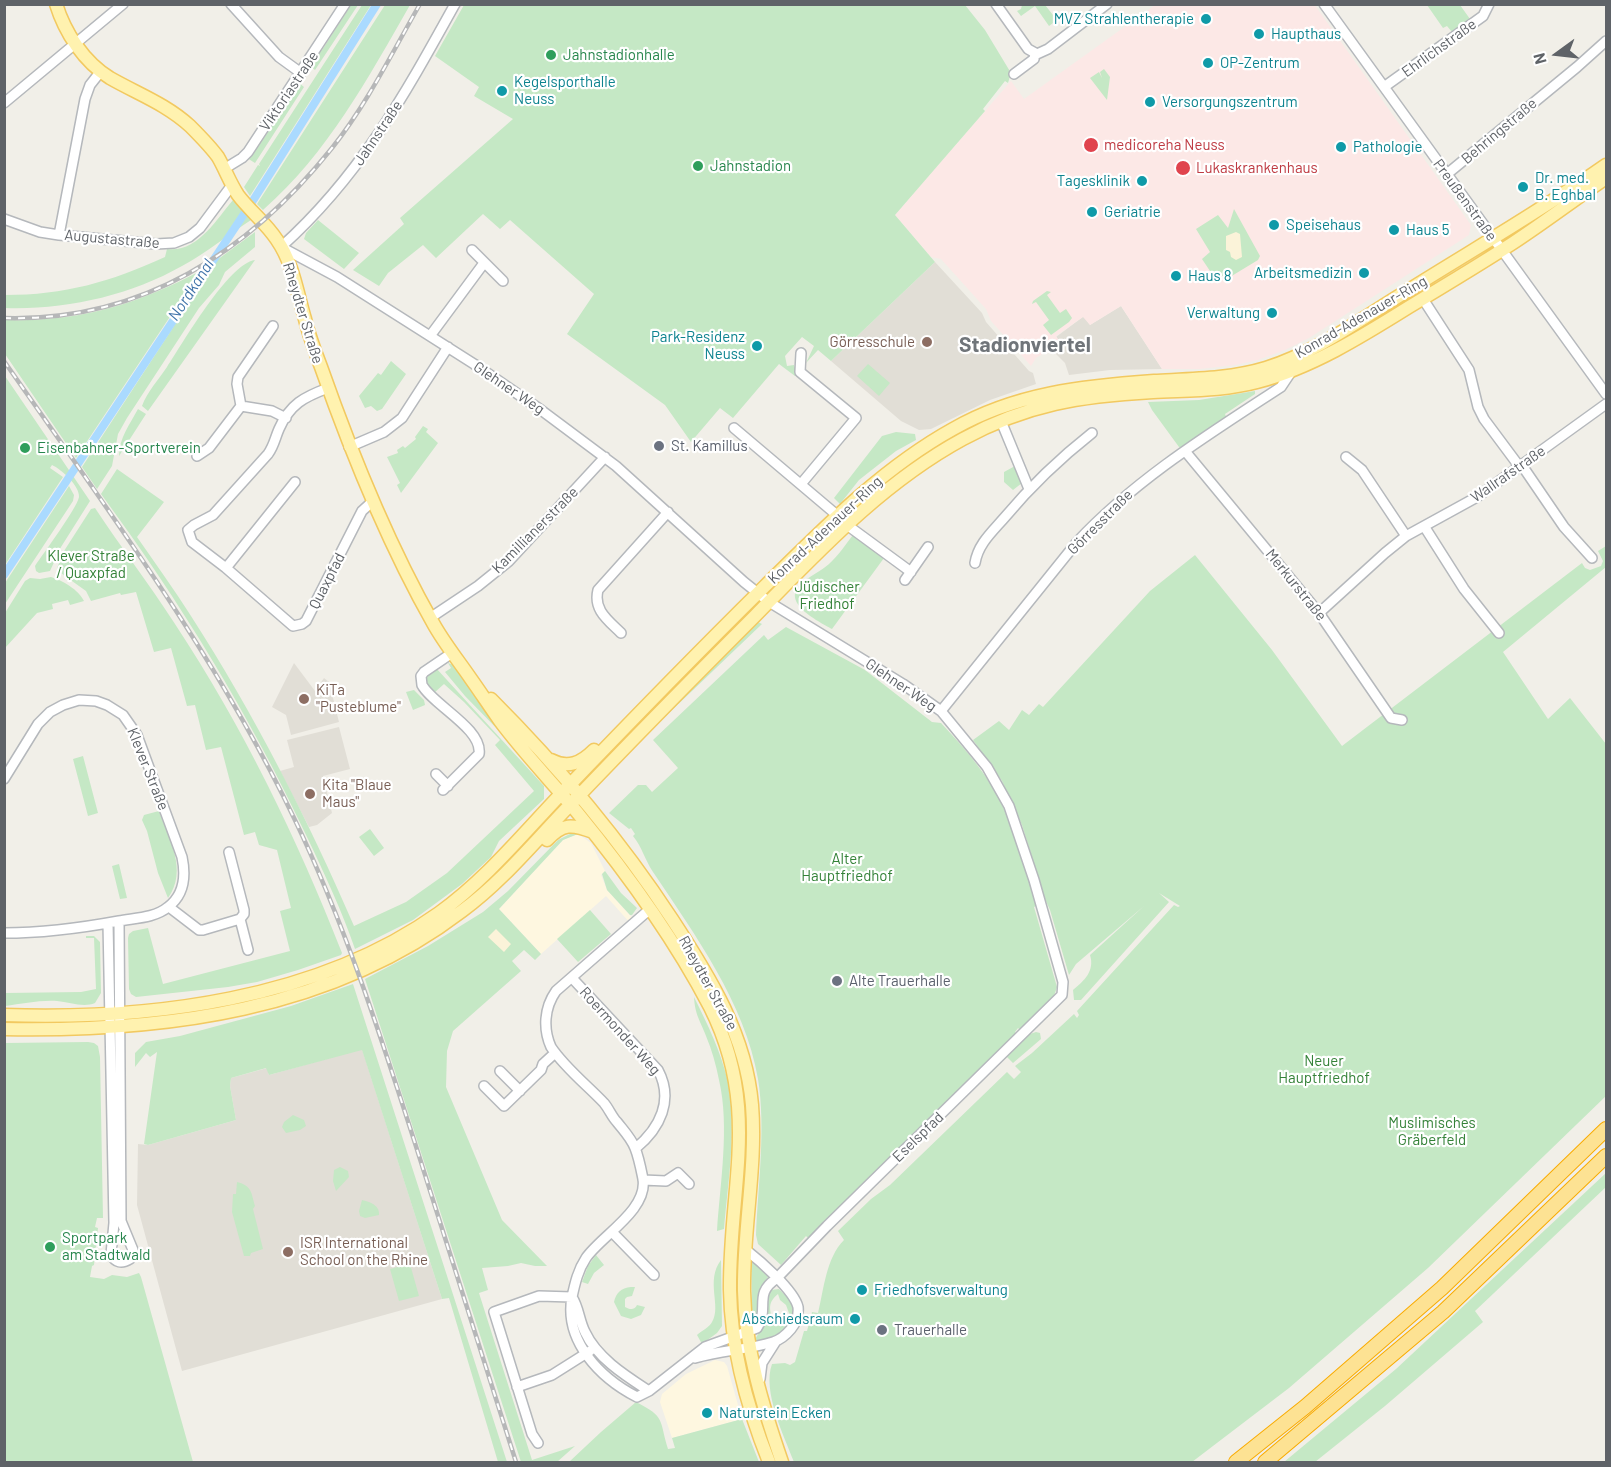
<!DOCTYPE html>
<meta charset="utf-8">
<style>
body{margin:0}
#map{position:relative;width:1611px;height:1467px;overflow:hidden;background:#f1efe8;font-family:Barlow,sans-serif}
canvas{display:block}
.frame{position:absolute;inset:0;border:6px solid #5f6368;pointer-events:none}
.north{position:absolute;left:1527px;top:24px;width:60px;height:60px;-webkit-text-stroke:4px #fff;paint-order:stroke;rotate:255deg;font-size:16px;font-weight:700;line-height:24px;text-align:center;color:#5f6368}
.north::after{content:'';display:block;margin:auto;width:21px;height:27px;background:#5f6368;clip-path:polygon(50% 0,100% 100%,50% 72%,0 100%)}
</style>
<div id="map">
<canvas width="1611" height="1467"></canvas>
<div class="frame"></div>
<div class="north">N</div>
</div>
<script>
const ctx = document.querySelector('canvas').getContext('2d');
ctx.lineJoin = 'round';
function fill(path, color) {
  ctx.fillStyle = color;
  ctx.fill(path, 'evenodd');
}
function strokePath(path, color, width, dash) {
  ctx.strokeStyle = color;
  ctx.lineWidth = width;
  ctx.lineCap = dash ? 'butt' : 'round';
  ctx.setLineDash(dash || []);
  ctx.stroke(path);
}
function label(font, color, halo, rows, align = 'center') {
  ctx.font = font + ' Barlow,sans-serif';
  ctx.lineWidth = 4.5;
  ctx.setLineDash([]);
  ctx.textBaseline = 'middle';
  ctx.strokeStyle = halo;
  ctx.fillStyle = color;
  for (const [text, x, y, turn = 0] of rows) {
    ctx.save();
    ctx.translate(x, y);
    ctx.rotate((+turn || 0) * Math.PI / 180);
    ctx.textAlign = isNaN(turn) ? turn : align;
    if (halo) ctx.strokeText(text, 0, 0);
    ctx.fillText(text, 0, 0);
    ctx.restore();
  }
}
fill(new Path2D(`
 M578 834 591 843 605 871 601 875 607 890 635 921 631 924 606 896 541 954 499 909 563 840Z
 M715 1360 724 1362 727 1366 742 1419 672 1438 660 1402 662 1394 686 1374Z`), '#fef7e0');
fill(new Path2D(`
 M935 262 982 313 986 322 1029 371 1033 373 1036 384 990 400 931 429 919 430 901 421 831 361Z
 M1121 306 1162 369 1110 370 1069 375 1065 363 1053 351 1061 345 1056 337 1084 316 1090 325Z
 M294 663 315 691 324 678 329 682 339 722 291 735 286 715 272 707Z
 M339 727 350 769 323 776 332 813 317 825 309 827 280 771 294 767 287 740Z
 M362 1049 442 1299 182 1371 137 1205 138 1144 148 1145 236 1120 230 1086 231 1078 267 1068 269 1075Z`), '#e1ded6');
fill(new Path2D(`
 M1314 4 1471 225 1469 235 1309 338 1285 350 1258 360 1235 365 1200 369H1162L1121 306 1090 325 1083 317 1056 336 1062 345 1053 351 1055 353H1044L1036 358 1031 366 991 321 986 309 941 259 931 257 895 215 1011 81 1024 99 1155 5Z`), '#fce8e6');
fill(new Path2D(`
 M351 5H358L315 70 310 66 318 51 322 50Z
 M362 5H371L250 196 244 187 258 165 260 166 259 164Z
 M385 5H410C368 78 328 153 263 210L257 204Z
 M464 5H965L985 30 1011 73 1008 83 1005 81 983 109 985 111 895 215 935 262 831 361 818 350 806 363 814 346 802 337 785 356 787 366 794 365 797 374 795 376 779 364 733 418 720 408 691 442 665 405 567 334 594 294 510 220 500 229 483 214 436 258 423 245 388 273 379 286 353 270 404 224 400 218 513 119 474 96 479 87 435 56Z
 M1022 5H1045L1057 20 1049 26 1035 6 1021 16 1017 11 1021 9Z
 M1427 5H1460L1470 19 1452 32 1447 26 1443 28Z
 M1104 69 1110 77 1107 100 1090 78 1099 72 1102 78 1100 72Z
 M298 82 304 87 255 163 247 158 255 146 258 147 295 91 293 89Z
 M233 200 251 220C228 235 206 253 182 266 129 296 65 310 5 308V295C65 295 110 282 165 257L167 249C197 253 216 220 233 200Z
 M1234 209 1260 256 1258 260 1230 277 1227 273 1216 280 1202 259 1210 252 1196 229 1218 215 1228 228Z
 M318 220 359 253 344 269 304 239 306 233Z
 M255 232V247L225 272 219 285 199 308 127 418 118 434 112 466 97 489 82 467 217 260Z
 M255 260 148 411 142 406C147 392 159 379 167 367 183 343 228 264 255 260Z
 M202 270H201L76 458 5 354V320C79 322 136 305 202 270Z
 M1047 291 1051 292 1047 295 1060 313 1066 309 1072 318 1069 322 1051 335 1043 325 1049 320 1036 302 1032 304 1033 301Z
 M391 361 406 374 382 409 377 411 371 406 365 408 359 396 378 373 381 375Z
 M868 364 890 383 879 396 857 376Z
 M5 376 90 501 61 547 50 571 39 573 36 571 35 566C43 554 77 508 79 497 80 486 61 469 52 465L50 468 63 477 5 565Z
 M1255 391V394L1225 414 1227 419 1183 449 1179 447 1152 410 1148 402 1199 400Z
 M138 409 146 414 119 456C119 438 130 424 138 409Z
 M423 426 428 429 426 432 438 443 401 493 397 485 400 483 387 457 398 453 397 450 403 446 405 448 416 439 415 437Z
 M896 432 915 434 916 440 896 451 859 480 840 504 834 498 882 436Z
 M1015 466 1022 483 1013 490 1004 482V472Z
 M117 469 164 502 137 537C155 563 174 589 191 616 254 714 308 819 354 926L406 902 447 873 534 791 495 745 500 740 464 702 444 684 434 693C423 683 424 677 436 668L544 786V799L499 841 491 857 462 884 413 920 355 949C342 911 324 873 307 837 250 716 180 601 101 494Z
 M69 486 74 495 73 501 5 604V583Z
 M95 508C120 546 150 585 175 624 243 727 297 838 342 953L341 955 298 970 257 982 228 987 136 997 131 994 129 989 128 938 129 934 133 931 148 928 163 984 290 951 280 911 291 908 277 850 259 845 255 832 244 835 221 747 206 750 195 705 187 706 171 648 154 652 136 592 121 595 120 593 91 601 86 591 58 571 57 568 64 551 91 509Z
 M853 535 884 558 832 629C818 621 779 602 802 583 810 576 821 571 829 564 839 555 845 545 853 535Z
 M1606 546V567L1503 652 1548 719 1570 698 1606 744V1096L1428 1268 1289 1388 1192 1462H794C784 1436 762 1391 772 1364L785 1363 790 1365 795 1362 804 1331H807L812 1312 818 1313C824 1289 826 1258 844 1240L838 1231 871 1199 890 1185 1007 1072 1014 1079 1021 1072 1015 1066 1032 1053 1074 1014 1077 1018 1079 1015 1077 1011 1174 905 1178 907 1180 906 1159 893 1169 902 1081 1000H1074L1073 990C1084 981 1095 971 1090 955L1144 906 1076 964 1069 975 1050 910 1045 899 1022 825 1002 781 973 740 999 721 1009 730 1022 710 1029 715 1039 704 1043 707 1150 591 1195 555 1272 650 1342 746 1582 563 1585 568 1590 570 1601 566 1603 561 1598 551Z
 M51 577C62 580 79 590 84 601L70 605 68 600 52 604 53 609 37 613 5 648V613L25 581 30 578 40 579Z
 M756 621 762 624 645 736Z
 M786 627 865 670 932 722 941 723C957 740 973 758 986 777 1011 814 1025 862 1036 906L1034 907 1057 987 1054 996 1020 1030 1018 1028 1015 1032 1016 1034 808 1238 806 1236 781 1265 758 1244 756 1235C758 1185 766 1129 758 1079 745 1003 695 935 653 872 645 860 642 847 633 836L635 834 631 828 629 829 609 813 638 785H646L652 792 678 768 653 740 764 635 768 640Z
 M700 657 680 683 588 780 586 778Z
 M448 663 454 665 504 736 465 696 445 672 451 668Z
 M414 690 424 700 425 705 413 710 406 692Z
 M83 756 98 813 88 816 73 759Z
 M159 811C169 839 188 870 168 898L158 873 147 831 142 820 144 815Z
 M584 811 617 854 690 958 718 1007 741 1064 746 1105 747 1143 741 1219 740 1287 742 1327 740 1328 738 1219 743 1144 724 1030 582 812Z
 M370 829 384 848 374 856 359 837Z
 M570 834H578L563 840 499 909 541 954 535 960 524 950 512 961 521 971 453 1031 447 1051 446 1087 502 1220 547 1266H535L521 1263 508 1266 482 1268 488 1290 479 1293 532 1460 575 1446 557 1462H521L365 979 428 946 483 912 508 891 558 840Z
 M119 864 127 898 120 899 112 866Z
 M605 871 621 893 637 908 632 915H630L607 890 602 874Z
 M590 910 611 934 578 962 557 939Z
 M86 936H94L100 942 101 993 95 1003C83 1008 70 1002 57 1001 39 1000 22 1004 5 1006V993L81 992 96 989 94 938H86Z
 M353 984 507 1462H498L449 1298 442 1299 362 1050 269 1075 266 1068 231 1078 230 1086 236 1120 148 1145 144 1144 157 1052 150 1057 146 1053 135 1067V1053L146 1042 180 1036 291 1006Z
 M694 997C708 1025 721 1052 728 1082 737 1130 728 1181 724 1229L717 1231C720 1184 730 1127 719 1080 716 1065 712 1050 706 1036 700 1020 695 1015 694 997Z
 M1036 1032 1040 1033 1041 1039 1013 1063 1006 1056 1027 1035Z
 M5 1043 88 1042 94 1043 98 1046 100 1057 103 1218H97L95 1227 98 1228 94 1265 92 1266 90 1277 104 1279 112 1275 127 1277 139 1273 141 1277 193 1462H7L5 1460Z
 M293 1115 304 1120 306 1126 300 1130 286 1133 282 1127 284 1122Z
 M340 1167 348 1171 349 1177 336 1191 333 1181 334 1170Z
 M1606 1173V1187L1475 1311 1483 1322 1385 1406 1315 1462H1284L1396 1369Z
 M237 1182C252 1186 251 1192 255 1206L253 1209 263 1249 251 1253 250 1256H244L232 1212 233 1194H236Z
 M362 1200C370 1202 380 1205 379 1215L365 1218 360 1216 359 1211Z
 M596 1255 604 1265 594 1273 588 1284 582 1282 588 1266Z
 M751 1258 768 1277C754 1297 763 1311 753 1326L750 1311 752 1307Z
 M721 1260 722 1326 717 1333 702 1344 697 1335C701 1331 710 1327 712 1322 722 1306 705 1281 721 1260Z
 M410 1264 419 1296 399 1301 390 1269Z
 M631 1287H635L632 1296 627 1297 625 1299V1307C630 1310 635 1310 637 1305L645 1307 641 1315 631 1319 621 1316 614 1302C616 1293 621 1288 631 1287Z
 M779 1289 791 1301 795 1315C786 1332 776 1337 758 1342L755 1340C757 1334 763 1330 765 1323 769 1312 764 1301 771 1290ZM778 1294 780 1300 786 1305 790 1316 786 1324 773 1320C769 1309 768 1302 778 1294Z
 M636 1402C666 1417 659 1420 668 1449L675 1448 672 1438 742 1419 759 1462H569L601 1432Z`), '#c5e8c5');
fill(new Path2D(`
 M1236 232 1240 234 1242 257 1236 260 1231 257 1230 252 1226 250V236Z
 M496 929 511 944 504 952 488 937Z`), '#fbf3d9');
strokePath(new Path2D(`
 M4 575 254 199 377 4`), '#aadaff', 8);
const minor = new Path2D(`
 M231 4 279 57 301 73
 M455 4C404 96 360 176 281 247L337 277 474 364 541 410 616 466 744 582 769 602 903 684 941 711 987 767 1009 806 1034 880 1063 982 1062 995 827 1226 776 1279C753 1294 770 1309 757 1328L705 1347 649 1391 637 1397C600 1378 564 1341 572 1297 575 1283 578 1270 586 1258 601 1236 648 1210 643 1179 641 1169 639 1158 635 1148 631 1138 624 1131 617 1122 612 1117 609 1109 604 1103 587 1085 565 1068 551 1047 543 1029 544 1008 556 991L650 909
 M996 4 1028 49 1037 54 1048 49 1107 4
 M1324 4 1606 394
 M1014 74 1034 59 1035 54
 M1384 87 1483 16 1489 4
 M4 103 123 4
 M224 169 242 158 248 152 345 4
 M1447 174 1577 67 1606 41
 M4 219 40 232 59 235 156 244 174 243 189 237 200 228 232 185
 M59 235 85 99 90 85 101 71
 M472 250 503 281
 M1423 299 1469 370 1478 407 1484 419 1519 466
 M430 336 484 263
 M801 353 800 372 856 418 801 484
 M241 406 237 384 238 377 273 326
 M241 406 272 411 286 418
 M1001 421 1029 489
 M734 428 838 516
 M349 447 384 432 402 418 448 347
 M1185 451 1319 613 1391 718 1402 720
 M197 456 209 448 241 406
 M1346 457 1362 470 1406 536
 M1521 464 1564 527 1592 558
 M295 482 226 568 293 626 302 624 306 621 362 511 373 501
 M847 525 911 572
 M1424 526 1464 589 1499 633
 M975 563C978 544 992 532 1005 517 1031 486 1059 459 1092 433
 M226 568 192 542 188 530 194 525 213 515 268 454C274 446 275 438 279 429 290 404 304 397 328 388
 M905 580 928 547
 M1319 613 1385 553 1406 536 1477 497 1606 404
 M430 618 478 586 509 561 605 457
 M621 633C608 620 593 610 598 590L668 512
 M941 711 1077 542C1136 479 1209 434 1281 387L1293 369
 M436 774 448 786
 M4 779 38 724 50 712 63 705 79 700 96 701 107 705 123 715 137 735 182 857C186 876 184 895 168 907 155 918 135 918 119 921 81 928 43 933 4 933
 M443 790 479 754C483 729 433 705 422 685L421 676 424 672 452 653
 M229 852 244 910V914L240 919
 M169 907 199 930H203L240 919 248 950
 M108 923 114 1223 111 1254C115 1263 122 1264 130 1259L133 1250 121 1221 119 921
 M572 978 658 1070C674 1100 660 1128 636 1148
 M500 1071 520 1091
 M484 1086 504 1106 541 1070 543 1064 555 1053
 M643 1180 666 1181 678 1173 689 1184
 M612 1232 654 1275
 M572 1297C579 1308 579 1320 585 1332 597 1358 626 1376 649 1391
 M695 1358C721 1350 747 1350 773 1342 780 1340 786 1335 791 1329 796 1323 799 1316 798 1307 794 1290 759 1260 745 1249
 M760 1379 762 1363 776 1341
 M517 1387 552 1375 590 1351
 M538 1443 532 1434 494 1312 539 1296 572 1297`);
const major = new Path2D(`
 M56 4C65 33 84 62 110 78 138 94 166 104 190 126 200 136 210 146 218 157 225 169 230 183 238 195 250 211 266 223 277 240 293 263 297 292 305 319 309 336 315 351 321 367 352 455 387 542 433 623 444 643 458 660 471 679 481 693 490 707 500 721 523 752 551 781 576 811 626 872 674 938 710 1007 761 1108 729 1185 730 1290 731 1350 747 1407 769 1462
 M491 699C559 767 620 840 672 919 710 977 746 1035 752 1105 757 1166 743 1229 744 1291 745 1349 763 1407 782 1462
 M551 760C568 769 581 763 594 750
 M547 840C563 823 572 824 593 832
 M4 1015C150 1020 317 1000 439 913 485 880 521 836 560 795 628 724 696 654 765 586 824 528 881 469 953 429 1016 393 1084 386 1154 381 1191 379 1230 379 1266 368 1317 352 1362 318 1407 291 1474 249 1542 210 1606 165
 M4 1029C164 1032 331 1011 462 911 503 881 535 841 570 805 631 741 693 678 755 616 819 551 882 483 963 439 1027 404 1081 396 1153 392 1188 390 1223 391 1257 382 1311 368 1361 337 1409 307 1444 286 1479 265 1513 243 1545 222 1575 199 1606 178`);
const highway = new Path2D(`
 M1236 1462 1305 1407 1442 1288 1606 1129
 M1265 1462 1443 1312 1606 1156`);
strokePath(minor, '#b5b8bc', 12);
strokePath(major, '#f2c960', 15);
strokePath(highway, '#f9ab00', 16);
strokePath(minor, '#fff', 9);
strokePath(major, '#fff2af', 12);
strokePath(highway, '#fde293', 14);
const rail = new Path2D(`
 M4 318C141 322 249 252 332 148 367 104 392 53 420 4
 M4 361C107 509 216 655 294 818 344 922 379 1031 414 1140 448 1248 482 1355 516 1462`);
strokePath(rail, '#b6b7b8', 4.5);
strokePath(rail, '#fff', 2, [7]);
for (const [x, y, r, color] of [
 [1206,19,6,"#0f9aa8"],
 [1259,34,6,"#0f9aa8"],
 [551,55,6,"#2e9e5b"],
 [1208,63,6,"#0f9aa8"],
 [502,91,6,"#0f9aa8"],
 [1150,102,6,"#0f9aa8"],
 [1091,145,8,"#e0444e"],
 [1341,147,6,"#0f9aa8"],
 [698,166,6,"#2e9e5b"],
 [1183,168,8,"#e0444e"],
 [1142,181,6,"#0f9aa8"],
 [1523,187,6,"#0f9aa8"],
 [1092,212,6,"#0f9aa8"],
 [1274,225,6,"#0f9aa8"],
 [1394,230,6,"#0f9aa8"],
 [1364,273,6,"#0f9aa8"],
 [1176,276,6,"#0f9aa8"],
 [1272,313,6,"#0f9aa8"],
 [927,342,6,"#8d6e63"],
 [757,346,6,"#0f9aa8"],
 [659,446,6,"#6b7280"],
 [25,448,6,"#2e9e5b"],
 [304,699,6,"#8d6e63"],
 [310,794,6,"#8d6e63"],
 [837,981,6,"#6b7280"],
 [50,1247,6,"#2e9e5b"],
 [288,1252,6,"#8d6e63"],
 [862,1290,6,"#0f9aa8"],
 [855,1319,6,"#0f9aa8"],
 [882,1330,6,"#6b7280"],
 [707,1413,6,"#0f9aa8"]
]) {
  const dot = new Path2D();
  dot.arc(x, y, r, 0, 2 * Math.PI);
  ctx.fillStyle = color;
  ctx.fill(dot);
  strokePath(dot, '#fff', 2);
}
label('15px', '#0d838f', '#fff', [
 ["MVZ Strahlentherapie",1194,19,"right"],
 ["Haupthaus",1271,34],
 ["OP-Zentrum",1220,63],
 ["Kegelsporthalle",514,82],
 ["Neuss",514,99],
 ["Versorgungszentrum",1162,102],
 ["Pathologie",1353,147],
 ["Dr. med.",1535,178],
 ["B. Eghbal",1535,195],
 ["Tagesklinik",1130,181,"right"],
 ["Geriatrie",1104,212],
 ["Speisehaus",1286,225],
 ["Haus 5",1406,230],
 ["Arbeitsmedizin",1352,273,"right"],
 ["Haus 8",1188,276],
 ["Verwaltung",1260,313,"right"],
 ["Park-Residenz",745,337,"right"],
 ["Neuss",745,354,"right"],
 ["Friedhofsverwaltung",874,1290],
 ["Abschiedsraum",843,1319,"right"],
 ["Naturstein Ecken",719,1413]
], 'left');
label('15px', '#5f6368', '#fff', [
 ["Ehrlichstraße",1439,48,-36],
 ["Viktoriastraße",289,91,-56],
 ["Behringstraße",1499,131,-40],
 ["Jahnstraße",378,133,-56],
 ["Preußenstraße",1465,200,54],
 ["Augustastraße",112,239,5],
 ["Rheydter Straße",303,313,73],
 ["Konrad-Adenauer-Ring",1361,317,-30],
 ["Glehner Weg",509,388,34],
 ["Wallrafstraße",1508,474,-35],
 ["Görresstraße",1100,522,-45],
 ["Kamillianerstraße",535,530,-45],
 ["Konrad-Adenauer-Ring",825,530,-43],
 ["Quaxpfad",327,581,-63],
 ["Merkurstraße",1296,585,51],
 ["Glehner Weg",901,685,34],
 ["Klever Straße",148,769,68],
 ["Rheydter Straße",708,983,61],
 ["Roermonder Weg",620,1031,48],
 ["Eselspfad",918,1137,-44]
]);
label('15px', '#27864d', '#fff', [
 ["Jahnstadionhalle",563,55],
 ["Jahnstadion",710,166],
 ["Eisenbahner-Sportverein",37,448],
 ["Sportpark",62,1238],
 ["am Stadtwald",62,1255]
], 'left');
label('15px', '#be3a42', '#fff', [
 ["medicoreha Neuss",1104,145],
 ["Lukaskrankenhaus",1196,168]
], 'left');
label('15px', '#785e54', '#fff', [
 ["Görresschule",915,342,"right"],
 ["KiTa",316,690],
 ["\"Pusteblume\"",316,707],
 ["Kita \"Blaue",322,785],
 ["Maus\"",322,802],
 ["ISR International",300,1243],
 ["School on the Rhine",300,1260]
], 'left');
label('15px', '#5b616d', '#fff', [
 ["St. Kamillus",671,446],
 ["Alte Trauerhalle",849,981],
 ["Trauerhalle",894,1330]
], 'left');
label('15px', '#348238', '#fff', [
 ["Klever Straße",91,556],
 ["/ Quaxpfad",91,573],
 ["Jüdischer",827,587],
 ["Friedhof",827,604],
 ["Alter",847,859],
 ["Hauptfriedhof",847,876],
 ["Neuer",1324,1061],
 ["Hauptfriedhof",1324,1078],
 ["Muslimisches",1432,1123],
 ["Gräberfeld",1432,1140]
]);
label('italic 16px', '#4174aa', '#fff', [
 ["Nordkanal",191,290,-57]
]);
label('bold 21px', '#70757a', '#fff', [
 ["Stadionviertel",1025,345]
]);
</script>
